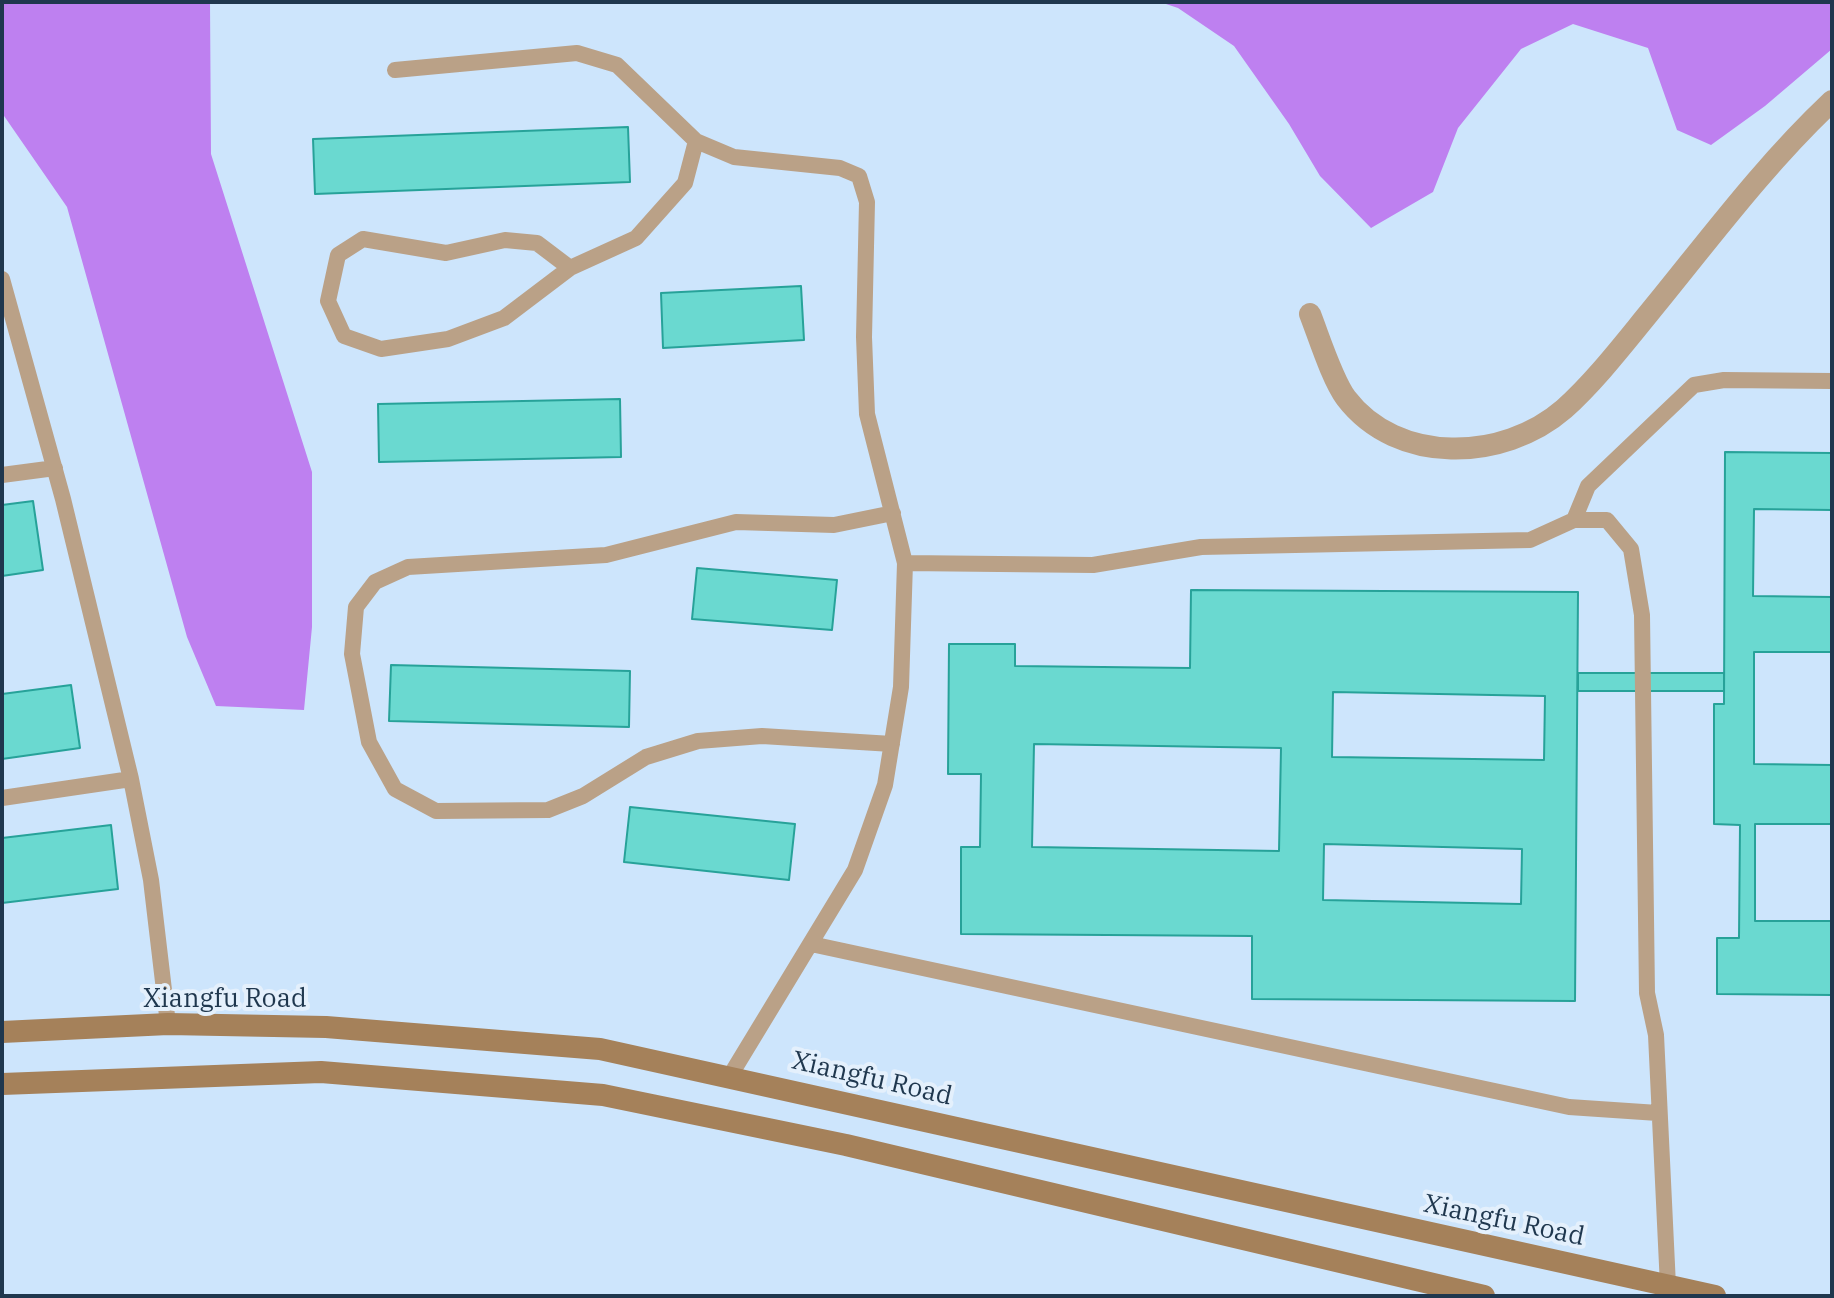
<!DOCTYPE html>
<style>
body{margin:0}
#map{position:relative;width:1834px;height:1298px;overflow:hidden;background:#cde5fc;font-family:"IBM Plex Serif",serif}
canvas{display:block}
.frame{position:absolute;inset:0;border:4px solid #1f374e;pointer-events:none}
</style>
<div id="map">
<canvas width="1834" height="1298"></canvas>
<div class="frame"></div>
</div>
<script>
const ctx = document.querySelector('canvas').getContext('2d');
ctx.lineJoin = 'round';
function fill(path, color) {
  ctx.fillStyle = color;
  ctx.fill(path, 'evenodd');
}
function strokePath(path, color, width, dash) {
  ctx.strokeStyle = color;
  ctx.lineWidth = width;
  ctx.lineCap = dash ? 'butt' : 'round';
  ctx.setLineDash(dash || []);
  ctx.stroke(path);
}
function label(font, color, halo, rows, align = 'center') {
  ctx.font = font + ' "IBM Plex Serif",serif';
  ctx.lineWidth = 8;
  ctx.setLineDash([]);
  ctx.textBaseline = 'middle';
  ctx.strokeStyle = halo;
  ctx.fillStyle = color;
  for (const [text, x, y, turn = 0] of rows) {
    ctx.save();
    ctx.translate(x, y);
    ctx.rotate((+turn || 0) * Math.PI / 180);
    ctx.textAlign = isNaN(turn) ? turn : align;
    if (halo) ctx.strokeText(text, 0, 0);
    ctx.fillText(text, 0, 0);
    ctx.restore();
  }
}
fill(new Path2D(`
 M2 2H210L211 154 312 472V627L304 710 216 706 187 637 67 207 2 113Z
 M1160 2H1832V49L1765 106 1711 145 1677 130 1648 48 1573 24 1521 49 1458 128 1433 192 1371 228 1320 176 1289 124 1234 46 1178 8Z`), '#be80f0');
const building = new Path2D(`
 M628 127 630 182 315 194 313 139Z
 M801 286 804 340 663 348 661 293Z
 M620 399 621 457 379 462 378 404Z
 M1725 452 1832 453V510L1754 509 1753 596 1832 597V652H1754V764L1832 765V824H1755V921H1832V995L1717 994V938H1739L1740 825 1714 824V704H1724Z
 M33 501 43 570 2 576V505Z
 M697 568 837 580 832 630 692 619Z
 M1191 590 1578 592 1575 1001 1252 999V936L961 934V847H980L981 774H948L949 644H1015V666L1190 668ZM1333 692 1545 696 1544 760 1332 757ZM1034 744 1281 748 1279 851 1032 847ZM1324 844 1522 849 1521 904 1323 900Z
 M391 665 630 671 629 727 389 721Z
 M1578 673H1724V691H1578Z
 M71 685 80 748 2 759V694Z
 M630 807 795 824 789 880 624 862Z
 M111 825 118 889 2 903V838Z`);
fill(building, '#6ad9d0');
strokePath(building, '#27a299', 2);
strokePath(new Path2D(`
 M395 70 577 53 617 65 696 141 734 157 840 168 859 176 867 202 864 337 867 414 905 563 901 687 885 785 855 870 730 1076
 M570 268 537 243 505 240 446 253 363 239 338 255 328 301 344 336 381 349 448 339 504 318 570 268 636 238 685 183 696 141
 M2 279 63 499 131 779 151 880 168 1024
 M2 475 55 468
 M1574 520 1588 486 1694 385 1724 380 1832 381
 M905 563 1093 565 1201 547 1530 540 1574 520H1607L1631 549 1642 615 1647 993 1656 1035 1668 1286
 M892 744 762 736 698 741 646 757 583 796 548 810 436 811 395 789 369 742 352 654 356 607 375 582 408 567 606 555 736 522 834 525 893 513
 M2 798 131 779
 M811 944 1569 1107 1658 1113`), '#baa187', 16);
strokePath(new Path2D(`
 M1310 314C1319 337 1332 379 1346 398 1397 465 1503 462 1564 409 1595 381 1622 346 1649 313 1708 241 1764 165 1832 101`), '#baa187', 22);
strokePath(new Path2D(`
 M2 1032 168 1024 326 1027 600 1049 1715 1296
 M2 1084 321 1072 603 1095 846 1145 1484 1296`), '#a5815a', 22);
label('26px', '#1f374e', '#e4f0fc', [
 ["Xiangfu Road",225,999],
 ["Xiangfu Road",872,1079,13],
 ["Xiangfu Road",1504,1221,12]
]);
</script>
